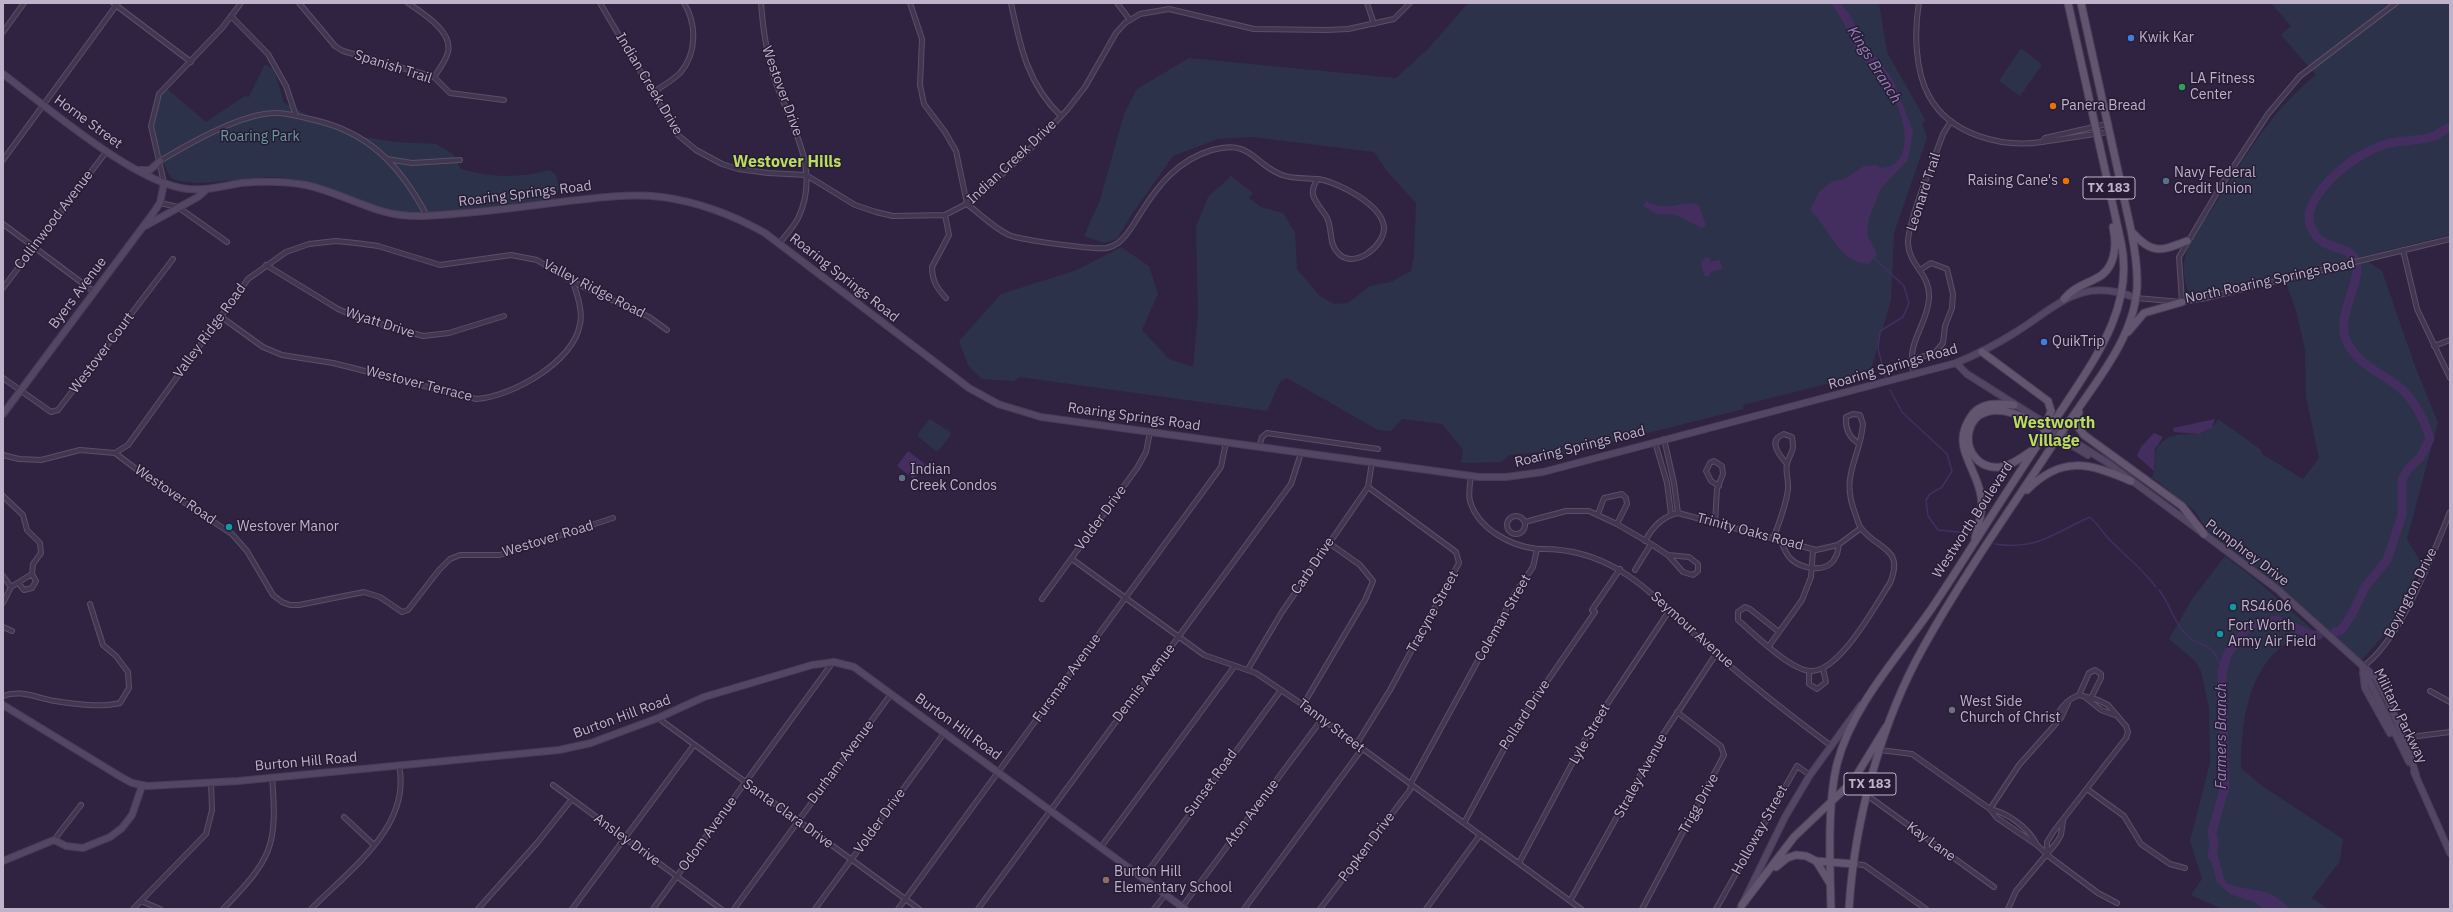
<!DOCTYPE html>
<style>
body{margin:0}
#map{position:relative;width:2453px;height:912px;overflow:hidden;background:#2f2341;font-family:"IBM Plex Sans",sans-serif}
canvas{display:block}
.frame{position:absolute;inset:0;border:4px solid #beb3cb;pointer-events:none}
</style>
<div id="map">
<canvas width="2453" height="912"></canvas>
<div class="frame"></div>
</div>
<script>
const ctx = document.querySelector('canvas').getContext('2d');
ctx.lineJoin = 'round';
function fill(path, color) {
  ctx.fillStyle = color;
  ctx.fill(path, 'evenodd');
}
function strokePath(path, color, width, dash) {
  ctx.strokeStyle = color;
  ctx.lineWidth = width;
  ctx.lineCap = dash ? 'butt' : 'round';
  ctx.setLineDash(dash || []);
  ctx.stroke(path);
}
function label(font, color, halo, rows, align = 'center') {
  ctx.font = font + ' "IBM Plex Sans",sans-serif';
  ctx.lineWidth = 3;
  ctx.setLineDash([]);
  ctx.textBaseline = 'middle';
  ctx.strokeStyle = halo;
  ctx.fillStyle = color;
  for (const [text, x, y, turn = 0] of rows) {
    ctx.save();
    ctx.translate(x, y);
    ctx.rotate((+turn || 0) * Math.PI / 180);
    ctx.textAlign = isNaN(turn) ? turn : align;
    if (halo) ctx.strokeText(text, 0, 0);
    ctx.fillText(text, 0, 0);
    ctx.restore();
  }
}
fill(new Path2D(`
 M1468 3H1879L1887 52 1926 121 1922 123 1927 138 1894 233 1891 300 1870 373 1743 405 1744 409 1556 456H1547L1540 452 1510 455 1501 462 1461 463 1463 449 1442 424 1402 419 1391 431 1378 430 1287 378 1280 382 1267 411 1019 377 1014 381 982 379 968 365 959 341 1001 294 1077 270 1121 247 1149 266 1158 294 1142 330 1169 359 1193 367 1198 315 1196 227 1208 197 1231 176 1253 193 1249 198 1261 207 1283 213 1295 232 1297 269 1320 296 1334 304 1348 303 1370 286 1391 282 1411 271 1414 256 1416 203 1387 171 1374 152 1253 137 1218 139 1173 156 1132 214 1117 239 1104 243 1084 236 1100 200 1124 114 1137 89 1189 58 1396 78 1428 49Z
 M2271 3H2450V235L2361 257 2382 271 2415 366 2438 423 2407 539 2422 564 2389 629 2362 660 2208 531 2195 511 2152 477C2158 467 2152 453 2159 445 2178 423 2203 447 2218 419L2260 449 2262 454 2303 479 2319 458 2306 397 2305 350 2296 310 2284 278 2201 297 2190 294C2185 287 2183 271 2184 262 2188 242 2203 223 2214 206 2244 159 2271 110 2316 75L2281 35 2291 26Z
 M2021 48 2042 65 2020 96 1999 81Z
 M265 64 274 70 284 103 314 118 337 125 362 137 396 142 436 144 452 153 461 169C491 178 520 178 550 170L556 175 559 188 553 201C528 204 503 205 478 208 452 210 425 217 399 212 356 203 316 178 271 177 250 177 186 189 172 178 164 172 153 129 153 118 154 108 160 96 166 88L206 122 245 96 249 97Z
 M930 419 950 432 951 435 939 450 936 451 919 437 918 434Z
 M2225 556 2255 579 2313 630C2304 635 2293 638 2285 644 2247 672 2241 724 2241 768L2262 786 2343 839 2340 861 2312 898 2328 909H2222L2191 895 2202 879 2190 841 2210 763 2209 708 2201 671 2196 662 2169 639 2193 598Z`), '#2c324a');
fill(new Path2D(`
 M1829 3H1840L1850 15 1868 50 1879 60 1894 82 1913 131 1908 160 1881 188 1869 218 1867 234 1877 254 1869 264C1839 264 1829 227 1810 210L1819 192 1833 181 1845 179 1864 166 1876 165 1882 168C1918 163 1904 114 1891 93 1882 78 1867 65 1857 50 1847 34 1844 16 1829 3Z
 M1647 201C1669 214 1682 198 1699 205L1706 226 1701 228 1676 215 1656 214 1643 206Z
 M1706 257 1710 258 1709 262 1720 260 1722 269 1711 272 1708 277 1704 275 1701 263Z
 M2215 419 2212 428 2199 434 2174 432 2173 428Z
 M2154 433 2163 437 2155 449 2154 471 2137 456 2141 447Z
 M908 451 925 464 914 479 897 466Z
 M2212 842C2218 848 2221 872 2226 883 2253 894 2267 884 2290 909H2264L2254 902 2230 894 2217 882 2210 857 2209 847Z`), '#442e60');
strokePath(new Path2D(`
 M1874 258 1904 286 1909 303 1903 317 1880 331 1878 349 1886 378
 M1890 390 1902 412 1947 454 1952 471 1942 487 1930 494 1926 500 1928 516 1938 530 1969 533
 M1995 544C2036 551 2054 533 2090 517 2100 526 2105 537 2115 545 2129 559 2144 571 2156 587
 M2159 590C2169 602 2172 617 2182 630 2198 652 2213 635 2222 672`), '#442e60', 1.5);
strokePath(new Path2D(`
 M2335 632 2341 630 2351 616 2365 587 2387 560 2402 515V480L2408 469 2420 458 2430 439C2425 421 2414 399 2399 387 2380 372 2354 363 2345 337 2337 313 2366 274 2354 257 2344 244 2322 252 2311 227 2306 215 2311 206 2317 196 2332 173 2360 152 2386 144 2401 140 2417 141 2431 137 2438 135 2444 130 2450 127
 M2212 856 2214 844 2212 832 2225 787 2222 672 2228 653 2249 626 2277 620 2311 635H2319`), '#442e60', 9);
const street = new Path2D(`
 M113 3 191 62
 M299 3 335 46 343 51 434 77 450 93 504 100
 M408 3C422 13 453 31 448 52 446 60 439 70 434 77
 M600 3 678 135 696 150 722 164 738 169 768 173 806 175 855 205 876 212 893 216 945 215 974 200 1033 146 1067 110 1085 87 1116 33 1125 23 1140 14 1169 9 1254 29 1327 30 1348 29 1394 19 1410 3
 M761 3C763 32 767 58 777 86 793 129 820 170 799 216 795 226 786 234 780 243
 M910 3 922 39 920 85 924 104 945 132 956 151 967 204C980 214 994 228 1009 235 1021 240 1094 250 1107 248 1111 247 1115 245 1118 243 1128 236 1134 223 1140 214 1158 185 1178 160 1212 150 1252 139 1253 164 1282 175 1293 179 1307 178 1318 179
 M1011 3C1020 46 1028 85 1061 116
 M1117 3 1130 20
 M1367 3 1374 24
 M1919 3C1914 31 1915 71 1929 96 1950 135 2002 148 2042 142
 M231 16 268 54 286 86 296 116
 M3 32 24 3
 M652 93C661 87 672 81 680 73 697 54 697 24 684 3
 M2107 124 2045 138 2042 142 2108 132
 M387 159 412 163 460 160
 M3 160 118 3
 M160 161C188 144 244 112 277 113 288 113 300 117 310 119 368 131 400 165 427 216
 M1318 179C1338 182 1383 205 1384 228 1384 247 1353 270 1338 253 1328 243 1333 227 1326 216 1317 202 1306 195 1318 179Z
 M164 183 151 126 159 94 222 28 241 3
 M160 203 178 207 227 242
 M945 215 949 235 932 267C932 281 937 288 946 298
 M3 224 93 291
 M2403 250 2417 309 2450 378
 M266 265 338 309 359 318 423 336 449 333 504 316
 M3 288 106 152
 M2136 298 2182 302 2206 298 2450 239
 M2182 302 2179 257 2221 186 2268 114 2300 76 2396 3
 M220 316 263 347 282 355 333 363 476 399C511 397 574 362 580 324 583 311 577 294 573 282
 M2434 346 2450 340
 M1912 359 1934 354 1943 343 1945 326 1952 308 1953 294 1947 269 1931 263 1920 270
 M1914 375C1905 342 1926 329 1929 299 1931 274 1910 267 1908 244 1907 223 1935 157 1943 134L1951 121
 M3 378 51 412 58 410 173 259
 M1664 439 1674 483 1678 513
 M1655 442 1667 483 1671 514
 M1259 447 1262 437 1267 433 1378 449
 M115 453 128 445 248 279 286 252 309 244 336 241 356 243 378 246 440 265 511 255 537 260 573 282 649 317 667 330
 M3 455 19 459 41 460 80 450 115 453 152 481 232 534 247 551 273 595 282 602 290 605H299L364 592 380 597 402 612 408 610 439 570 450 559 460 555H500L613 518
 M3 496 23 515 27 530 40 543 41 553 33 564 32 574 11 587
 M1598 514 1604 498 1622 494 1626 498 1627 504 1617 524
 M1507 525a9 9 0 1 1 18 0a9 9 0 1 1-18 0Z
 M1525 522 1566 511H1589L1617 524 1651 544 1668 555 1683 572 1693 575 1698 571V564L1689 557 1668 555
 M1715 523 1717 489 1723 474 1722 466 1714 461 1710 463 1706 471 1711 481 1719 486
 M1773 539C1779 523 1786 506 1788 489 1789 481 1785 471 1787 464 1790 451 1795 454 1792 437L1784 434C1767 440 1779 455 1787 464
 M1645 541C1652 528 1663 516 1678 513L1816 550 1838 545 1861 528
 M1781 542C1784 547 1786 554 1790 558 1801 570 1829 574 1836 556 1838 553 1838 548 1839 544
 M1537 549C1621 546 1660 605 1716 654 1753 686 1791 716 1830 745
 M1072 559 1204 655 1256 673 1303 705 1581 909
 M1635 570 1651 544
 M3 576 11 587 3 603
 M19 584 24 590 32 588 36 581 32 574
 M1042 599 1137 468 1146 452 1150 432
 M1592 610 1620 569
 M3 627 12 631
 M1779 632 1750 609 1745 607 1738 612V620C1754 634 1789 669 1810 671 1839 673 1875 606 1890 583 1905 547 1877 550 1861 528 1858 524 1857 518 1855 513 1840 475 1860 459 1863 424L1860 415 1853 414 1846 417C1845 428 1849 437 1858 443
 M1769 646 1802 600 1811 577 1813 549
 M2362 667C2399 643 2433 554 2450 512
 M1248 669 1282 612 1368 487 1372 462
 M1809 671V684L1817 689 1826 682 1823 669
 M2430 691 2450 702
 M2079 695 2089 673 2095 670 2101 674V678L2091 698
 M3 696C21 689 36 698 55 701 75 704 100 708 120 703L129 688 128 672 116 656 103 645 90 604
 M2085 697 2101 710 2115 715
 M1303 705 1365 600 1373 581 1360 565 1329 543
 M658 718 919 909
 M2410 737 2450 732
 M1356 745 1390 690 1459 563 1456 552 1368 487
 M1880 750 1912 754 1990 809 1997 818 2037 845 2051 858 2098 893 2117 903
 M553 785 721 909
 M2087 789 2124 816 2141 844 2170 864 2185 868
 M1868 796 1994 887
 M1990 809 2019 765 2061 718 2068 703
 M1990 809C2008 813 2027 827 2036 843
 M344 817 374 845
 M1464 823 1517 725 1595 612
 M54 840 81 805
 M1101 847 1234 667
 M2047 853V842L2054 831 2126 738 2128 732 2126 726 2108 705 2098 700 2079 695C2067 699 2057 711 2055 722
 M1519 863 1590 730 1669 611
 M1854 864 1864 865 1926 909
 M1143 878 1281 690
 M141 901 160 909
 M1570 901 1662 736 1716 654
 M1182 907 1322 719
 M133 909 206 834 212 810 211 782
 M223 909C271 859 278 848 272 777
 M311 909C349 870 412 827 399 765
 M478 909 537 843 572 799
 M572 909 694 745
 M653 909 833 662
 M734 909 891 694
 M815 909 945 732
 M898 909 1221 467 1226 442
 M978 909 1291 484 1301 453
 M1154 909 1165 895
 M1244 909 1362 749
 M1320 909 1410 790 1412 781 1515 593 1533 567 1537 549C1511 546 1478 529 1470 501 1468 493 1470 484 1471 476
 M1426 909 1480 835
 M1642 909 1724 755 1721 746 1677 712
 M1716 909 1797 766 1810 775
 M2008 909 2016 891 2057 842 2061 835 2063 821`);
const secondary = new Path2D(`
 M3 74C47 107 136 184 188 189 206 191 223 186 241 183 262 181 284 181 306 185 348 194 376 218 423 216 469 214 515 208 560 202 594 198 628 193 662 197 699 202 733 215 765 233L969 388 998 404 1041 417 1479 477H1506L1543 472 1956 363C1978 354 1997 344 2016 332 2059 305 2081 276 2136 298
 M140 170H150L160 161
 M145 226 198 197 207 189
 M1956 363 1967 374 2108 463 2204 534 2277 589 2375 677 2388 700 2408 748 2416 775
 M3 414 151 216 160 203 164 183
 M2029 420 2088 455
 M2363 668 2409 762
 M2363 672 2365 688 2390 733
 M3 705 121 777 132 783 147 786 238 781 559 750 591 743 658 718 704 697 812 665 834 662 854 667 1185 909
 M2414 772 2450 853
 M3 861 54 840 66 846 83 848 110 837 122 828 132 815 142 786
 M1740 909 1785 817 1810 775 1861 705`);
const primary = new Path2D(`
 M2132 232C2152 255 2161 251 2187 241
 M2064 299C2073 288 2083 285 2095 279 2116 270 2117 245 2113 227
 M2128 332 2144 313 2182 302
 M1982 352 2048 401 2051 411
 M2061 411C2094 360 2135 307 2121 242L2068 3
 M2079 412 2076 424 2084 435 2182 506 2204 534
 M2073 416C2099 378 2134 336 2137 288 2138 268 2135 250 2131 230L2081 3
 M2029 420C1955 382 1953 472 2000 467 2012 466 2023 456 2033 450
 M2027 490C2062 455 2089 463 2131 481
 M1975 538C1979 524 1983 510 1981 496 1976 466 1951 447 1970 418 1979 402 1997 403 2014 405
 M1816 861 1829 882
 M1776 867 1787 858 1796 855 1806 856 1816 861 1854 864
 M1742 905 1794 837 1853 781 1886 727
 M1831 909C1830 867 1827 805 1837 764 1852 705 1900 655 1934 605 1970 551 2003 496 2039 443
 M1849 909C1854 822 1881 722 1924 646 1963 576 2010 510 2054 443`);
strokePath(street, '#5a4f68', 6);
strokePath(secondary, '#483d56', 8);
strokePath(primary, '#483d56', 9);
strokePath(street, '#423750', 4);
strokePath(secondary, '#534564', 6);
strokePath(primary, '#615570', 7);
const primaryBridge = new Path2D(`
 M2044 430 2051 411
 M2039 443 2061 411
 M2054 443 2073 416`);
strokePath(primaryBridge, '#483d56', 9, []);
strokePath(primaryBridge, '#615570', 7);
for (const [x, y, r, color] of [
 [2131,38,4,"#3f7fe0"],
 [2182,87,4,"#2e9e5b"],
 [2053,106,4,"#e8710a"],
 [2066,181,4,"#e8710a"],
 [2166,181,4,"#5c6f8a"],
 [2044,342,4,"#3f7fe0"],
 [902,478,4,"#5c6f8a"],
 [229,527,4,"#0f9aa8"],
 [2233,607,4,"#0f9aa8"],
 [2220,634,4,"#0f9aa8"],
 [1952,710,4,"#6b7280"],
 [1106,880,4,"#8d6e63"]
]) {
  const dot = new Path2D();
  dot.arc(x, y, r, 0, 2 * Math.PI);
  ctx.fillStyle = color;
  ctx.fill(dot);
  strokePath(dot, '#271c35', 1.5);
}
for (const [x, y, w] of [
 [2109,188,52],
 [1870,784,52]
]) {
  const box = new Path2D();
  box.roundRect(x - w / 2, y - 11, w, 22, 3);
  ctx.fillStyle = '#271c35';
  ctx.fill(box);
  strokePath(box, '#beb3cb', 1);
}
label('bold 13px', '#beb3cb', null, [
 ["TX 183",2109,188],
 ["TX 183",1870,784]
]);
label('14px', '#beb3cb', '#271c35', [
 ["Kwik Kar",2139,38],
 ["LA Fitness",2190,79],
 ["Center",2190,95],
 ["Panera Bread",2061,106],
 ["Navy Federal",2174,173],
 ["Credit Union",2174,189],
 ["Raising Cane's",2058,181,"right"],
 ["QuikTrip",2052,342],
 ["Indian",910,470],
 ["Creek Condos",910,486],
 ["Westover Manor",237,527],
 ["RS4606",2241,607],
 ["Fort Worth",2228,626],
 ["Army Air Field",2228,642],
 ["West Side",1960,702],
 ["Church of Christ",1960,718],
 ["Burton Hill",1114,872],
 ["Elementary School",1114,888]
], 'left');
label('14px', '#beb3cb', '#271c35', [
 ["Spanish Trail",393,67,18],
 ["Indian Creek Drive",649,84,59],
 ["Westover Drive",782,91,70],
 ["Horne Street",88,122,36],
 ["Indian Creek Drive",1012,162,-43],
 ["Leonard Trail",1924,192,-72],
 ["Roaring Springs Road",525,194,-7],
 ["Collinwood Avenue",54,220,-53],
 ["Roaring Springs Road",844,278,38],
 ["North Roaring Springs Road",2270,281,-12],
 ["Valley Ridge Road",594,289,27],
 ["Byers Avenue",78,293,-53],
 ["Wyatt Drive",380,323,18],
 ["Valley Ridge Road",210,331,-54],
 ["Westover Court",102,353,-53],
 ["Roaring Springs Road",1893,367,-16],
 ["Westover Terrace",419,384,14],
 ["Roaring Springs Road",1134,417,8],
 ["Roaring Springs Road",1580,447,-14],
 ["Westover Road",175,495,34],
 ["Volder Drive",1101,518,-54],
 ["Westworth Boulevard",1973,520,-57],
 ["Trinity Oaks Road",1750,532,15],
 ["Westover Road",548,539,-17],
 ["Pumphrey Drive",2247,553,37],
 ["Carb Drive",1313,566,-56],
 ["Boyington Drive",2411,593,-63],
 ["Tracyne Street",1433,612,-61],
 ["Coleman Street",1503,618,-60],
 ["Seymour Avenue",1692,630,42],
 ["Fursman Avenue",1067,678,-54],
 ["Dennis Avenue",1144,683,-53],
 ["Pollard Drive",1525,715,-57],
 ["Military Parkway",2400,716,64],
 ["Burton Hill Road",622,717,-20],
 ["Tanny Street",1331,726,37],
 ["Burton Hill Road",958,727,36],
 ["Lyle Street",1590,734,-60],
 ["Burton Hill Road",306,762,-5],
 ["Durham Avenue",841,762,-53],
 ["Straley Avenue",1641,776,-61],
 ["Sunset Road",1211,783,-54],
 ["Trigg Drive",1699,804,-61],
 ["Aton Avenue",1252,813,-53],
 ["Santa Clara Drive",788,814,36],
 ["Volder Drive",880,821,-54],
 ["Holloway Street",1760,830,-61],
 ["Odom Avenue",708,834,-54],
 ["Ansley Drive",627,840,36],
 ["Kay Lane",1931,842,36],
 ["Popken Drive",1367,847,-53]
]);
label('14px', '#699a9e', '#271c35', [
 ["Roaring Park",260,137]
]);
label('italic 15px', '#9880b8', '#271c35', [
 ["Kings Branch",1874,65,58],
 ["Farmers Branch",2222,736,-90]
]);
label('bold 16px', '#b9dd5d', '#271c35', [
 ["Westover Hills",787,162],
 ["Westworth",2054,423],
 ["Village",2054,441]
]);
</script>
